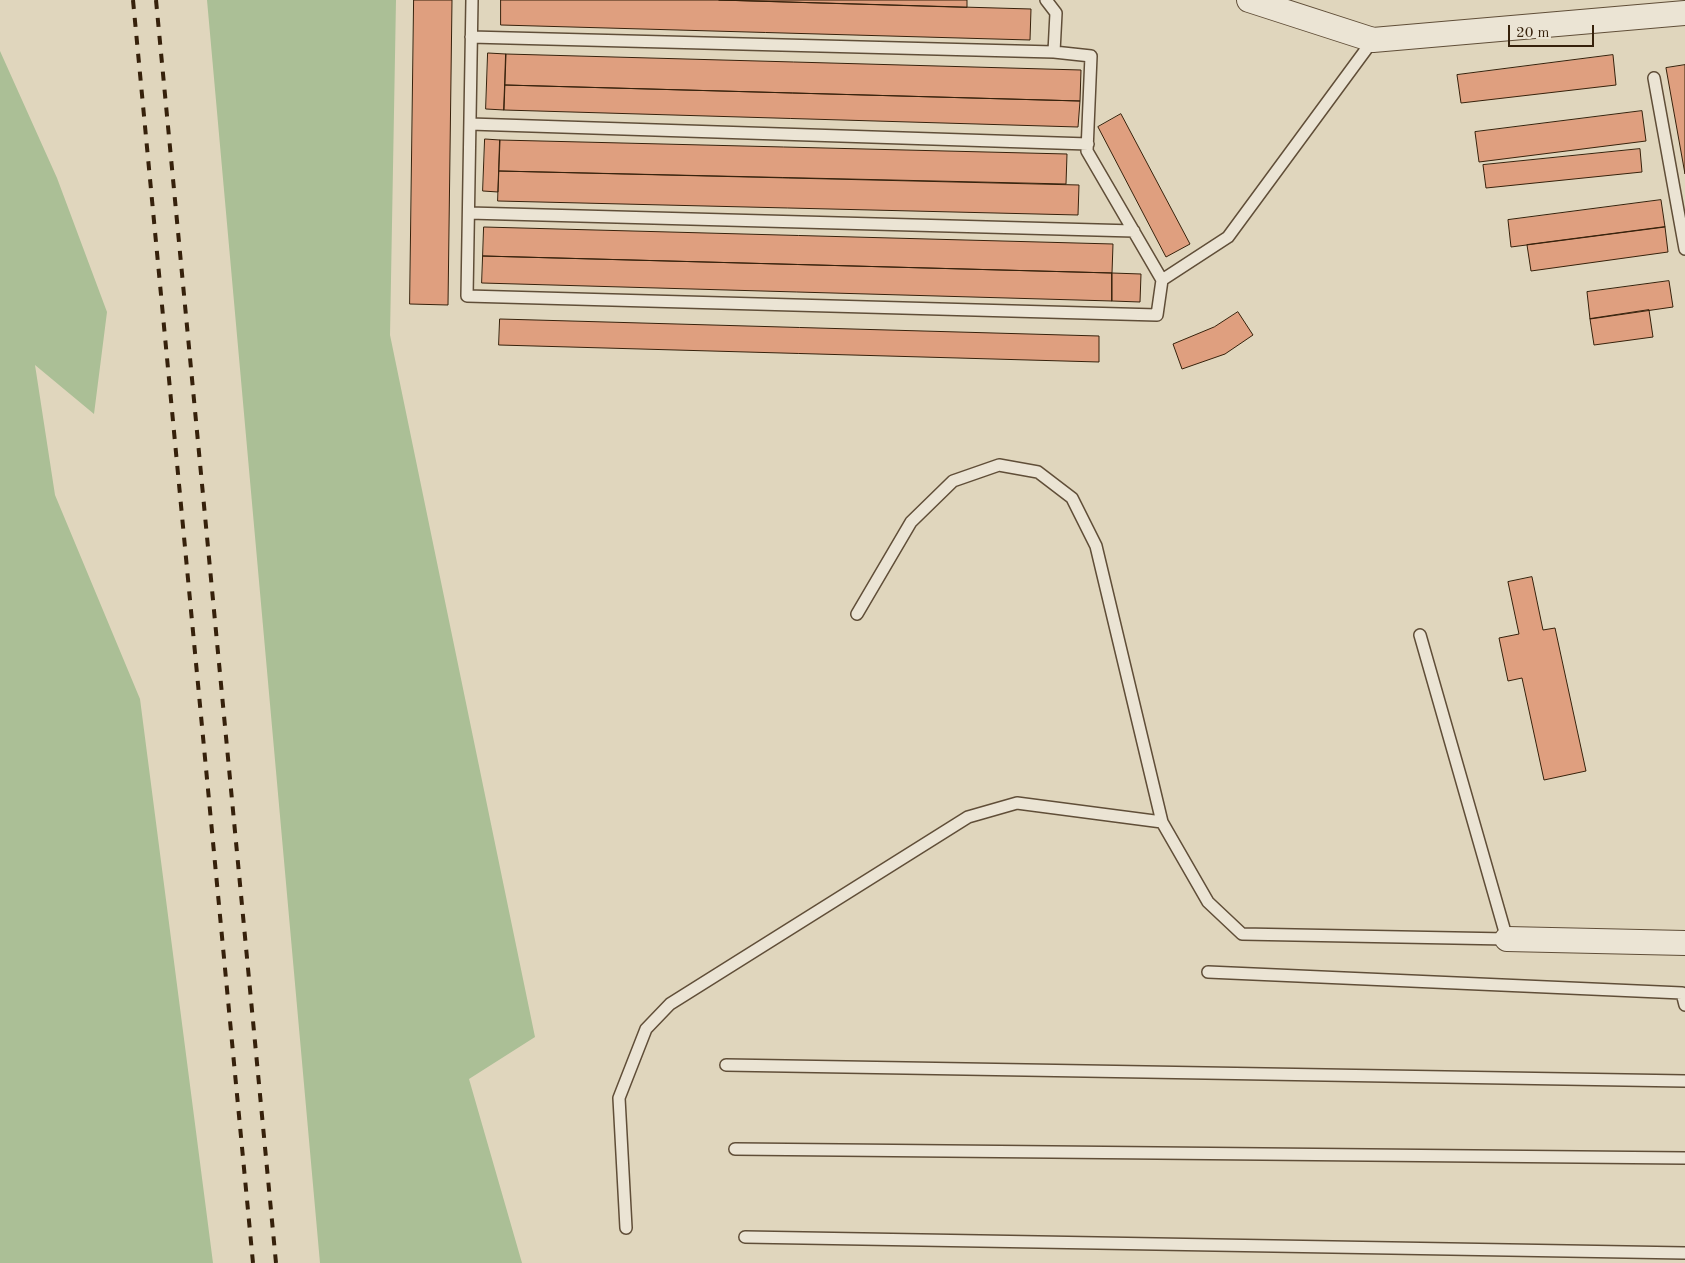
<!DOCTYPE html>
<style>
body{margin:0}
#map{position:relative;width:1685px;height:1263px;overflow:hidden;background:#e0d6bd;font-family:"Old Standard TT",serif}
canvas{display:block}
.scale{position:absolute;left:1508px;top:25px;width:86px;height:22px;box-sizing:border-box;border:2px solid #36210b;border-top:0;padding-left:6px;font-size:15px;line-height:18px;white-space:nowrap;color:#36210b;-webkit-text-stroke:4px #ebe4d4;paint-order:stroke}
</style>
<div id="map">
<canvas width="1685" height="1263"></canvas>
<div class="scale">20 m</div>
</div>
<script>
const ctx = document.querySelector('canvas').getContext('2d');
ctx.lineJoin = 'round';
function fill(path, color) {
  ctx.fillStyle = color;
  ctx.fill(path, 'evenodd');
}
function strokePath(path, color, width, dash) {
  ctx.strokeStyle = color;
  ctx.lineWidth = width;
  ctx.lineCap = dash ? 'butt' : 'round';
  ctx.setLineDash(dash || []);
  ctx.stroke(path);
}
fill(new Path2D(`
 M207 0H396L390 335 535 1037 469 1079 522 1263H320Z
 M0 51 57 178 107 312 94 414 35 365 55 495 140 699 213 1263H0Z`), '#abbf96');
const building = new Path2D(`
 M414 0H452L448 305 410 304Z
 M501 0H719L1031 9 1030 40 501 25Z
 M719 0H967V7Z
 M488 53 506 54 504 110 486 109Z
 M506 54 1081 70 1080 101 505 85Z
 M1613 55 1616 85 1461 103 1457 75Z
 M1685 65V174L1666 68Z
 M505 85 1080 101 1078 127 504 110Z
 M1642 111 1646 141 1479 162 1475 132Z
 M1121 114 1190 244 1166 257 1098 127Z
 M485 139 500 140 498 192 483 191Z
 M500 140 1067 154 1066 184 499 171Z
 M1640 149 1642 172 1486 188 1483 165Z
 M499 171 1079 185 1078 215 498 201Z
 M1661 200 1665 227 1511 247 1508 220Z
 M484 227 1113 244 1112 273 483 256Z
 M1665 227 1668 252 1531 271 1527 245Z
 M483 256 1112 273V301L482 283Z
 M1112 273 1141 274 1140 302 1112 301Z
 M1669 281 1673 307 1590 319 1587 292Z
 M1649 310 1653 337 1594 345 1590 319Z
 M1238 312 1253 335 1225 354 1182 369 1173 344 1214 327Z
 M500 319 1099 336V362L499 345Z
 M1532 577 1543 630 1555 628 1586 771 1544 780 1522 678 1508 681 1499 638 1519 634 1508 582Z`);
fill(building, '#df9f7f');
strokePath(building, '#36210b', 1);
const lane = new Path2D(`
 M472 0 467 296 1157 315 1162 280 1087 151 1091 56 1054 52 1056 13 1046 0
 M471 37 1054 52
 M1654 78 1685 249
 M470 124 1088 144
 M469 213 1134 231
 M1162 280 1228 237 1373 40
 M857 614 911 522 953 481 999 465 1038 472 1072 498 1096 546 1162 822 1208 902 1242 934 1507 939 1420 635
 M1208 972 1682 993 1685 1005
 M726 1065 1685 1081
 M735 1149 1685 1158
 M626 1228 619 1098 646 1029 670 1004 968 817 1017 803 1162 822
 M745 1237 1685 1253`);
const street = new Path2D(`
 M1249 0 1373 40 1685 13
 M1507 939 1685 943`);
strokePath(lane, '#604e38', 14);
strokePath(street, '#604e38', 26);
strokePath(lane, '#ebe4d4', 11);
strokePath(street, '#ebe4d4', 24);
strokePath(new Path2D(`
 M133 0 253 1263
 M156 0 276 1263`), '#36210b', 4, [9, 9]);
</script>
